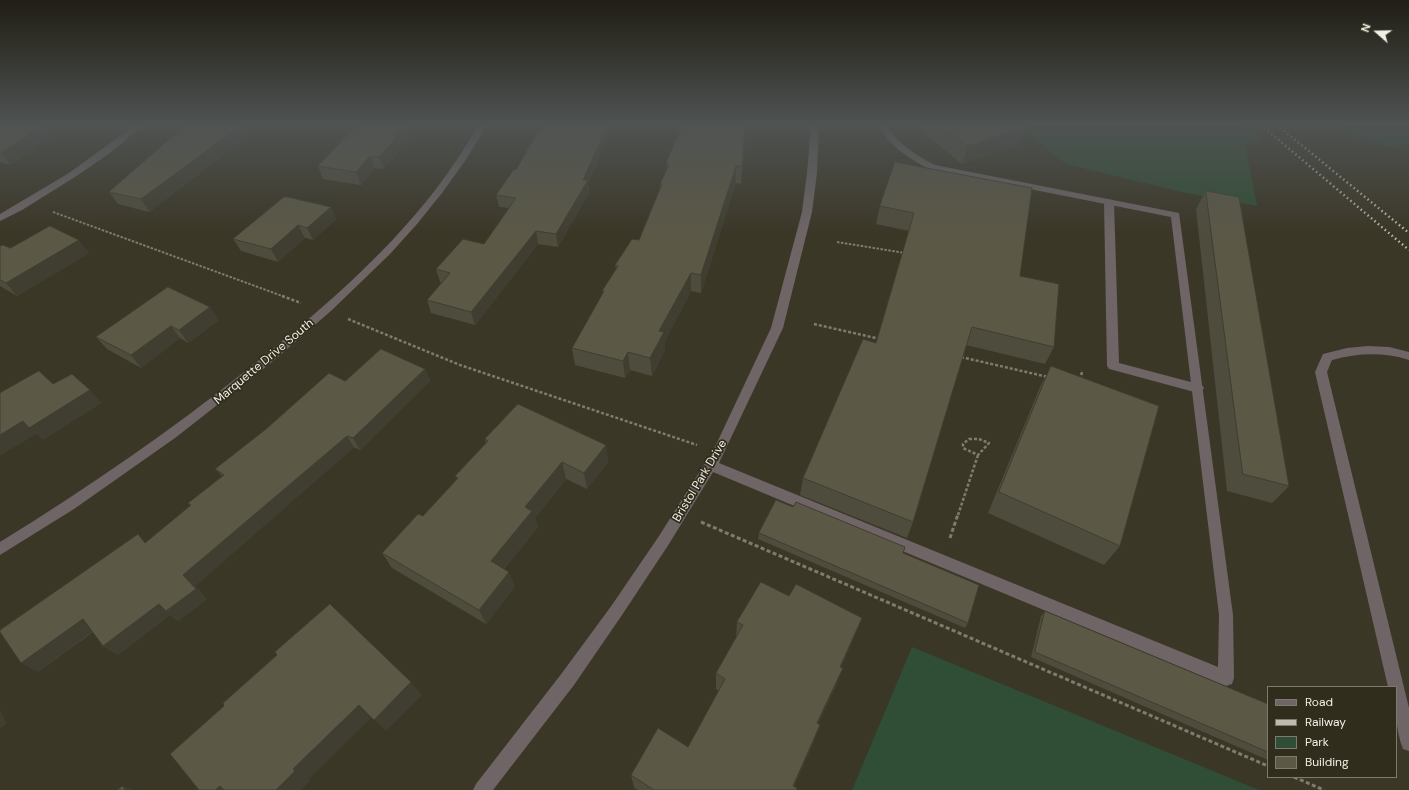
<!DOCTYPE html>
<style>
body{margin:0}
#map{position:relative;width:1409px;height:790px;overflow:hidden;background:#3b3727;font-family:"DM Sans",sans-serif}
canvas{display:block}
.legend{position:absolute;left:1267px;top:686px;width:130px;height:92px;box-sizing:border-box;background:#302d1d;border:1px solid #7d7b6d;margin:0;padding:5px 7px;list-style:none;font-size:12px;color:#f1f0e5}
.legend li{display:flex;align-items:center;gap:8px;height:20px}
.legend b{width:20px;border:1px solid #7d7b6d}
.north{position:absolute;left:1357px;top:12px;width:40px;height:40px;-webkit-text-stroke:3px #302d1d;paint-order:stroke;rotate:290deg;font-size:11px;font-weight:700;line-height:16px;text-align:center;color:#f1f0e5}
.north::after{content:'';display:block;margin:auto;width:14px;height:18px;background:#f1f0e5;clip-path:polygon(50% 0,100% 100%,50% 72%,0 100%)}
</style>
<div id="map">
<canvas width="1409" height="790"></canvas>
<ul class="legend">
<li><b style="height:5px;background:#6f6567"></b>Road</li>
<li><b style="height:5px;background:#bcbbae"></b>Railway</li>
<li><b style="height:11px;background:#304d35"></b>Park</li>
<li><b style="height:11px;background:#5b5846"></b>Building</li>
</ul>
<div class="north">N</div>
</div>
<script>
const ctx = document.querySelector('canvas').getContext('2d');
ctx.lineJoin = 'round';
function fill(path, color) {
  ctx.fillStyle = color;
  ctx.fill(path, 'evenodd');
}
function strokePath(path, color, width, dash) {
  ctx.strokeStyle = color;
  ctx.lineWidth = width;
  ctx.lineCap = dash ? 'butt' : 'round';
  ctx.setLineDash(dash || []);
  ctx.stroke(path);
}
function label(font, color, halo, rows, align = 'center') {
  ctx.font = font + ' "DM Sans",sans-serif';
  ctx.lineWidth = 3.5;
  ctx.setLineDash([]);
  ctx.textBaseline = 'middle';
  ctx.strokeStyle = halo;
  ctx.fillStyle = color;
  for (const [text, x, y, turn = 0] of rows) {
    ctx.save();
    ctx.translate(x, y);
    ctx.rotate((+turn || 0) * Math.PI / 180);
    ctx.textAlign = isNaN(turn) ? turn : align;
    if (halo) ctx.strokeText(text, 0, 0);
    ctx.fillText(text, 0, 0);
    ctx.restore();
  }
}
fill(new Path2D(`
 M1019 125H1245L1263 141 1245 144 1257 206 1182 192 1066 164Z
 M1336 125H1409V144L1393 148 1362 139Z
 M912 647 1259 790H852Z`), '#304d35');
strokePath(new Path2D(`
 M53 212 285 297
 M837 242 905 253`), '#7f7c6e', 2, [2.5, 1.5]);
strokePath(new Path2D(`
 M282 296 301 303
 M348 319 460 365 697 445
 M814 324 880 339
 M961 357 1048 377
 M1081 380 1082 370
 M969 439H979L989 443 978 455 963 448V444Z
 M958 515 978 455`), '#7f7c6e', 2.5, [3, 2]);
strokePath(new Path2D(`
 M701 522 1268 766
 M950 538 958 514
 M1294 777 1324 790`), '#7f7c6e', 3, [4, 2.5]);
fill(new Path2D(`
 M1109 199 1114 202 1119 363 1202 385 1204 388 1202 391 1198 393 1113 370 1109 369 1107 366 1104 202Z
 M1368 346 1389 347 1409 352V360C1383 352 1358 353 1332 360L1327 372 1409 708V751L1403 749C1395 729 1396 708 1396 687H1388L1315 372 1323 354 1347 348Z`), '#6f6567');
fill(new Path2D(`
 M135 125H144L110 153 75 177 22 210 0 221V214L69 173Z
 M479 125H487L465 161 442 193 417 224 390 254 332 310 272 362 175 438 74 509 0 555V542C86 489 169 432 248 369 315 315 383 258 436 189 452 168 465 147 479 125Z
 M811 125H819L817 173 812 212 783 328 719 463 1218 667 1219 615 1171 217 929 169C907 158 890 145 877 125H885C898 143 915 155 935 165L1179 213 1233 615 1234 678 1232 684 1226 686 713 472 669 544 622 615 574 685 493 790H473L476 784 562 673 612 605 659 536 714 449 771 328 802 212 807 173Z`), '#6f6567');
strokePath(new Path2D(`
 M1261 125 1409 250
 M1277 125 1409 233`), '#bcbbae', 2.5, [1.5, 3]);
fill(new Path2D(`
 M0 125H63L33 150 11 165 0 162Z
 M186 125H258L237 145 149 212 118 204 109 192Z
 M357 125H416L397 154 384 169 375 168 361 185 323 179 318 166Z
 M544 125H605V126L608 139 588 184 589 193 558 247 538 244 475 325 431 313 427 300 442 282H440L436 269 484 244 509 208 499 207 496 195 516 170 542 132Z
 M913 125H1022L1020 145 962 164Z
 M746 132 741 184 736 183 701 293 691 291 665 341V350L652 376 630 370 625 378 575 365 572 348 603 294 602 291 616 269 615 265 639 240 660 188V184L667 169 666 163Z
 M895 162 1020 276 1054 347 1045 364 966 345 913 522 907 538 800 495 803 478 876 343 909 231 876 224 880 206Z
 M1206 191 1289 486 1272 503 1227 491 1196 209Z
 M331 207 336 219 313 240 305 238 278 262 241 251 233 239Z
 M0 246 10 248 89 253 17 296 0 286Z
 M219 320 188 343 180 338 141 368 107 349 96 337Z
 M1051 366 1120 546 1104 565 988 513 1040 387Z
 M425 369 430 381 360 450 354 447 195 586 207 599 178 621 170 615 118 655 103 646 93 632 38 672 146 542 191 506 188 503 222 476 215 469 345 381Z
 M485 439 606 445 608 462 587 489 566 479 535 518 538 527 504 569 515 586 486 624 392 568 382 553 423 516 457 479 455 476 486 443Z
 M759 533 968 623 965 628 758 539Z
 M789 596 862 618 855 635 841 667 837 684 818 724 815 739 794 786 797 790H638L634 788 631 775 688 747 719 691 716 689V673L736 638 737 622Z
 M1045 611 1268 704V760L1031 657 1041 616Z`), '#4e4c3c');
fill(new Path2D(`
 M40 125H63L33 150 11 165 2 152Z
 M239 125H258L237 145 149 212 141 199Z
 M404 125H416L397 154 384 169 379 157Z
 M599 125H605L604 127 598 126Z
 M745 125 746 132 741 184 742 166Z
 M607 127 608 139 588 184 589 193 558 247 556 234 583 180Z
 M1026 128 1020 145 962 164 968 146Z
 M370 156 375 168 361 185 356 172Z
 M736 166V183L701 293V275Z
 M331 207 336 219 313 240 307 228Z
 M298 225 305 238 278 262 271 249Z
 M536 231 538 244 475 325 471 312Z
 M79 240 89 253 17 296 6 283Z
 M691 273V291L665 341V350L652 376 650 358 659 331Z
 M210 307 219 320 188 343 179 330Z
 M171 326 180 338 141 368 131 355Z
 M628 352 630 370 625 378 623 361Z
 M425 369 430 381 360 450 353 438Z
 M90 390 102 403 43 440 36 434 0 456V435L23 421Z
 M347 436 354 447 195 586 207 599 178 621 170 615 118 655 103 646 183 575Z
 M606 445 608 462 587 489 584 473Z
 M562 462 566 479 535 518 538 527 498 576 491 561 525 507Z
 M509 572 515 586 486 624 479 610Z
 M862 618 855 635 834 683 840 667Z
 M83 619 97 628 38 672 21 663Z
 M843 668 837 684 812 737 817 723Z
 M411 682 422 695 386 731 374 720Z
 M359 705 372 717 309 779 310 781 301 790H276L293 769Z
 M0 709 7 724 0 728Z
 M820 725 815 739 792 790 793 786Z
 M123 786 133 790H125Z
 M220 786 229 790H215Z`), '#403e31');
const building = new Path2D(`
 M0 125H40L24 138 2 152H0Z
 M186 125H239L231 133 141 199 109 192Z
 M357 125H404L393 142 379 157 370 156 356 172 318 166Z
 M544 125H599L598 126 607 127 583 180H588L556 234 536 231 471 312 427 300 450 273 436 269 463 239 484 244 516 198 496 195 514 169 516 170 538 131 542 132Z
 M683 125H745L742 166H736L701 275 691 273 659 331 664 332 650 358 628 352 623 361 572 348 604 291H602L618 266 615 265 632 239 639 240 662 184H660L669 164 666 163Z
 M940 125H1022L1026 128 968 146Z
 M895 162 1032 188 1020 276 1059 284 1054 347 972 327 913 522 803 478 863 339 876 343 914 213 880 206Z
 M1206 191 1239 197 1289 486 1243 474Z
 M284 197H288L331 207 307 228 298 225 271 249 233 239Z
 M50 226 79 240 6 283 0 280V246L3 245 10 248Z
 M168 287 210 307 179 330 171 326 131 355 96 337Z
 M381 349 425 369 353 438 347 436 183 575 196 589 166 611 159 604 103 646 83 619 21 663 0 632V630L138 534 145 543 191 505 188 503 224 475 215 469 266 429 329 373 345 381Z
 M1051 366 1159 406 1120 546 999 492Z
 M39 371 53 384 72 374 90 390 29 428 23 421 0 435V393Z
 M518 404 606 445 584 473 562 462 525 507 532 511 491 561 509 572 479 610 382 553 418 514 423 516 458 478 455 476 488 441 485 439Z
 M776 500 793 507 796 502 905 547 903 553 979 585 968 623 759 533Z
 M761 582 789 596 796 584 862 618 840 667 843 668 817 723 820 725 793 786 797 788 796 790H654L631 775 658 728 688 747 725 679 716 673 743 625 737 622Z
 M330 604 411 682 374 720 359 705 293 769 295 771 276 790H224L220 786 215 790H199L170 754 224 706 223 703 277 655 275 652Z
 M1045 611 1268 704V752L1035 652Z
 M123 786 125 790H117Z`);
fill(building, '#5b5846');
strokePath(building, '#403e31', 1);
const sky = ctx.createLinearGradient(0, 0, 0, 235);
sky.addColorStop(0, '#201e15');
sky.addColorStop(0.53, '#4f5352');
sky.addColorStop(1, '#4f535200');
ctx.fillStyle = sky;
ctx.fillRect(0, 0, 1409, 235);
label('12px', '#f1f0e5', '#302d1d', [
 ["Marquette Drive South",264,362,-40],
 ["Bristol Park Drive",700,481,-59]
]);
</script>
